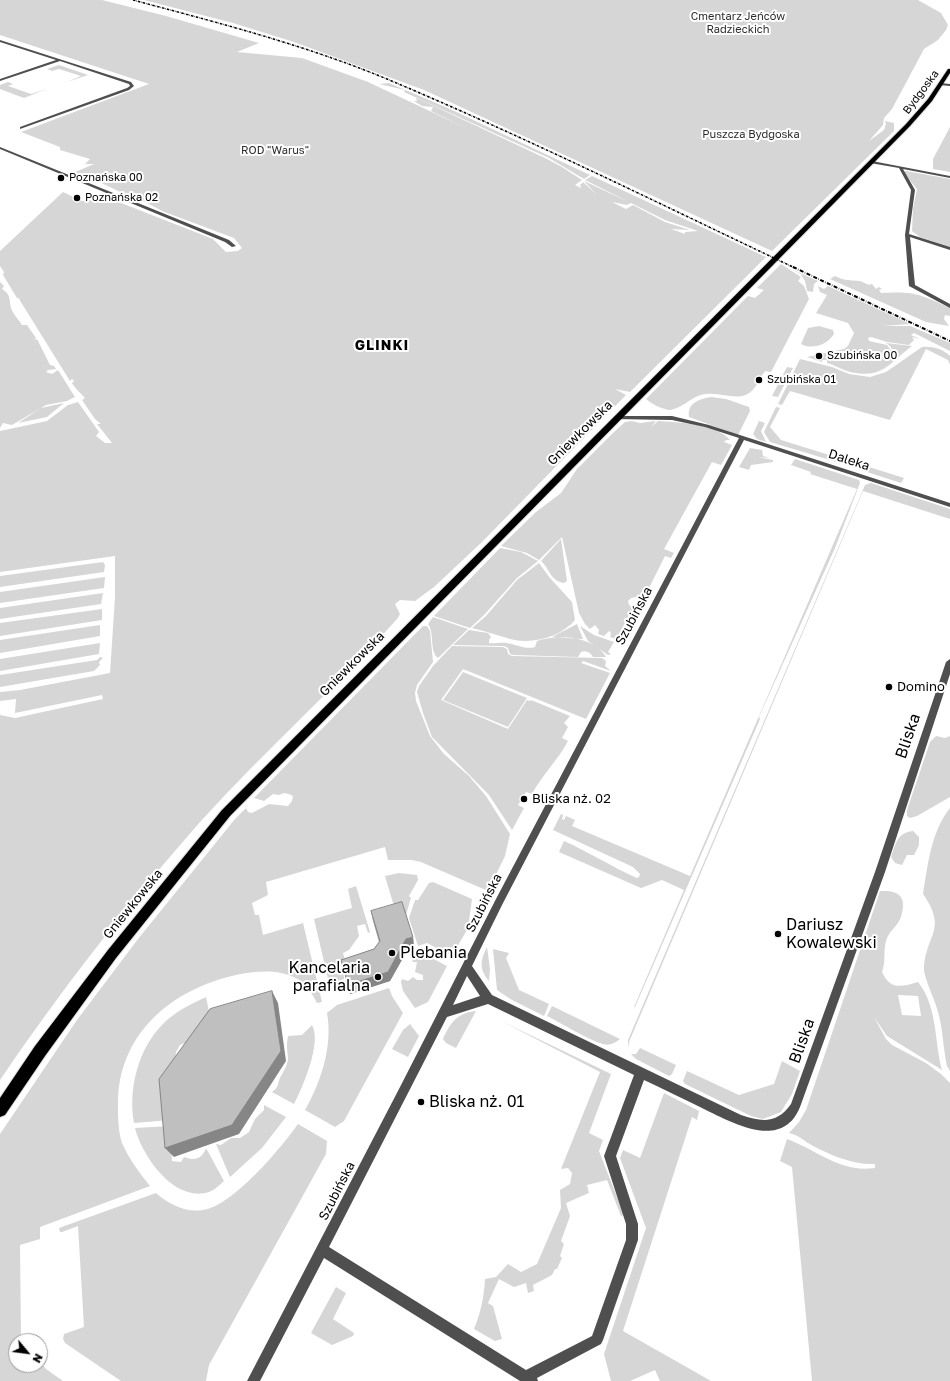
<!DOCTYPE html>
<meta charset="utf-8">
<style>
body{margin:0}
#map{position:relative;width:950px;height:1381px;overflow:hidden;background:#fff;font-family:"Golos Text",sans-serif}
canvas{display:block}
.north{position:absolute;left:8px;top:1333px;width:40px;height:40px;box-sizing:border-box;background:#fff;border:1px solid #999;border-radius:50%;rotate:119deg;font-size:11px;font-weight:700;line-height:16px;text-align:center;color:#000}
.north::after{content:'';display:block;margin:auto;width:14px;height:18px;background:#000;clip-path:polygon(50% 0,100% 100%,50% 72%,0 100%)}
</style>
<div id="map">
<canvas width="950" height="1381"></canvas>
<div class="north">N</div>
</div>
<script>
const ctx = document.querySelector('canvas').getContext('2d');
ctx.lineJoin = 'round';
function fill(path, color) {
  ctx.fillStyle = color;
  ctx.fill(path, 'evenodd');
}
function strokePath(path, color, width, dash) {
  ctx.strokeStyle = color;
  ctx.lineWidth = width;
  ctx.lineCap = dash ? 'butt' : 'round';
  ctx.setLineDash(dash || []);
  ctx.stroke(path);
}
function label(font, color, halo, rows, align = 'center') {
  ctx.font = font + ' "Golos Text",sans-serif';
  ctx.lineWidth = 4;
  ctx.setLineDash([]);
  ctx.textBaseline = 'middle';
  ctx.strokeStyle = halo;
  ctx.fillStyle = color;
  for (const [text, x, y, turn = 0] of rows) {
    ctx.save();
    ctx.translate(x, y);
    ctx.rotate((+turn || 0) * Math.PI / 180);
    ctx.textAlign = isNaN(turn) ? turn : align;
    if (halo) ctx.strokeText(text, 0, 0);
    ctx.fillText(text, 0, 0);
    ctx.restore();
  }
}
fill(new Path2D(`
 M0 0H102L166 16 259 43 237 52 302 58 368 82 468 129 431 111 433 107 422 106 414 101H417L416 98 421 100 545 158 562 167 582 180 575 185 581 188 580 185 583 182 597 195 584 181 631 203 627 205 612 202 626 209 633 205 665 222 690 230 671 229 685 234V232L698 231 665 220 585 180 592 176 766 257 630 392 615 389 626 395 482 542 464 536 482 542 434 587 415 601 400 600 395 604 400 614 397 619C330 694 253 761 187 837 120 914 57 996 0 1080V715L15 718 103 699 102 695 15 713 16 699 0 701V692L20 690 110 673 115 597V556L0 572V431L47 421 68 405 78 402 99 432 96 436 105 443H112L97 424H101L95 419 82 400 85 398C81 393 76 390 72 383L74 381 72 379 70 381 19 299H21L17 298 3 275 4 272 0 266V251L63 192 82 201 111 199 213 239 226 252 238 251 242 248 234 238 162 211 140 199 133 198 95 180 73 173 94 164H85L90 159 60 150V147L21 132 149 84 0 35Z
 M144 0H918L941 13 948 25 946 30 938 40 924 49 892 109 884 118 883 125 869 141 884 130 886 124 885 121 894 123V131L772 251 424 90 294 42 233 23Z
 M59 65 88 75 67 82 81 76 59 69 52 71 47 69Z
 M8 82 13 84 8 86 31 94 47 89 24 98 0 89V85Z
 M389 83 450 109 590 175 584 179 549 158 404 92 405 90 379 84Z
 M950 127V172L933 169V159Z
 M906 171 950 179V247L920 237 912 231 913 209 917 189 903 172Z
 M781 264 801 277 798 281 804 286 809 299 771 372 765 371 761 377 757 376 754 383 757 384C744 406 727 392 706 394 692 395 683 409 669 410 660 408 653 405 646 399L748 296 755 298 764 290 757 288Z
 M791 269 818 281 814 284 813 292 807 291 805 281 801 275 804 276Z
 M835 276C844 281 850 280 860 281 865 282 866 286 872 284L876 289 879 287 882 289 879 290 881 293C915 291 919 294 950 308V316L945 315 944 319 949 326 926 322 830 279Z
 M0 282 4 286 2 289C11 294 9 300 11 308 13 314 19 320 22 325H27L36 338 34 340 37 339 50 365 54 366 56 369 48 370 46 372 52 374 58 370 75 397 67 401 46 405 12 425 3 423 0 428Z
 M818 286 824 289 828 286 910 324 883 326H910L950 343V351L914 333 911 335 920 339 912 337 914 340 909 345 887 342 865 335 871 337 868 338 869 341 887 345 895 356 890 346 886 343 912 346C888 364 883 379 850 372 842 370 835 365 827 363V360H822V362L807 357 844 349 848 346 854 333 848 323 816 313 827 295 820 292Z
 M819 326 833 330 834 334C827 345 812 350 801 344L808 328Z
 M922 347C932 346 943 349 950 356V365L948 360 926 349 890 420 790 391 782 405 778 404 800 359 832 367 849 374 870 377 886 372Z
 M787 367 793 368 778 397 772 396Z
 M711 397 726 399 749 407 750 411 738 435 689 417C687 403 699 399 711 397Z
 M64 403 47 417 18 423 41 408Z
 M776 407 780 408 770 427 781 440 842 459 840 463 770 442 764 432Z
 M632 421 640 423 656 421 651 427 658 421C677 422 717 424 730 440H726L724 442 732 445 721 465 712 462 664 549 674 553 671 558 665 556 643 600 636 597 631 598 628 601 629 605 638 609 642 600 646 602 639 618 630 614 616 639 610 637 611 633 609 631 604 636 598 634 599 630 595 625 590 629 585 624 579 613 562 537 571 519 562 537 539 560 527 553 501 546 536 512 561 493 577 469 614 432 625 422Z
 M759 421 765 423 761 431 766 442 757 439 753 434Z
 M750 448 762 450 763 456 770 458 758 457 773 460V462L751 465 749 470 739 467Z
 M795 459 859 480 860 483 835 548 759 717 760 719 635 1007H634L684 890 662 880 641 888 559 852 564 841C589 852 612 867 637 878L639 877 640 874 633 867 553 830 561 814 563 815 562 819 564 820 566 816 575 820 572 826 690 876 857 489 810 474 811 472 791 465Z
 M869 467 904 478 901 483 867 472Z
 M871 483 950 509V519L863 491 629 1042 628 1049V1040L865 485Z
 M561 539 567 581 564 583C550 581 550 569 541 561Z
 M500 548 521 552 538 561 517 578 484 615 470 628 434 616Z
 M103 562 105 565 104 572 0 587V576Z
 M539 563 550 578 572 602 575 620C561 637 532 645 510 639 497 635 485 631 472 628L486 616 517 580Z
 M105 577 104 588 0 603V592Z
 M103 593 101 604 0 619V608Z
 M102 609V620L0 636V623Z
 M433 617 468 629 438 658C429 651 435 634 428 624Z
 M577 624 583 639 552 637Z
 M100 625V636L0 653V640Z
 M423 626H427L430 631 433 662 417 685 415 693 416 701 430 736 444 754 469 776 486 796 510 834 505 856 488 891 421 862 412 860H388L385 847 266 882 268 895 252 903 255 915H259L263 935 303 923 322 1002 317 1003C312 994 307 983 296 978 276 968 250 971 228 977 167 993 118 1037 118 1104 118 1116 118 1131 122 1143 129 1159 139 1172 150 1186L40 1227V1239L20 1245 21 1341H16V1365H40V1361L46 1369 63 1381H0V1134L77 1020 138 939 235 819 246 808 248 812 252 813 269 804 288 806 292 801 293 796C288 793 284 792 279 795L273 794 264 801 254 798Z
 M580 626 594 635 614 642 608 652 611 654 608 655 588 641Z
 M469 630 488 633 491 637 489 640V643C496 644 500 642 506 643 516 644 525 650 535 647L537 641C559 634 593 636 606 657H593C590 652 586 650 581 652L578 657 514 655 510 654 508 648 504 646 453 645Z
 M100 643 99 654 0 671V659Z
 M452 646 503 647 507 649 508 654 512 656 602 658 606 661 605 666 611 671 583 661 581 663 610 673 586 719 463 669 441 700 508 729 527 700 530 701 531 700 570 716 564 723 568 727 562 738 568 741C558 760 542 775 532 794L526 792 518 805 524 808 512 830 489 795 432 737 423 713 417 692 419 686 433 666Z
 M100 657 103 658 99 662 100 665 94 671 0 687V675L97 660Z
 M463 672 527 698 508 727 443 700Z
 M936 736 945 738 950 736V797L917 816 910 818 907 816V810L930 742Z
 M950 808V1071L947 1066C943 1048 943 1029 938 1012 936 1002 923 976 924 968 926 934 948 930 923 894 928 864 931 832 950 808Z
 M913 831 919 837V845L914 855H907L902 865 895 863 891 857C896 843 897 833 913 831Z
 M399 873 417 875 418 880 409 896 411 898 406 915 404 911 396 913 385 876Z
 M433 882 472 899 468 928 452 956 427 943 418 946 409 918 415 900H418L429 883Z
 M356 886 370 932 368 933 365 924 357 926 359 936 349 950 343 953 346 963 353 965 343 969 344 979 329 983 314 919 352 908 348 889Z
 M880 891C900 890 907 897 901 917 898 926 888 932 886 941 883 952 886 962 882 972 890 990 901 987 918 982 938 1007 934 1041 942 1070L887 1036 874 1017 886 1039 892 1045 926 1063 941 1074 950 1083V1381H812L792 1167 780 1161 787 1139C817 1150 840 1173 875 1168V1164C853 1165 833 1156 813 1146 804 1141 799 1135 789 1133L799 1122 806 1110ZM898 995 918 996 921 1016 902 1015Z
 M487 947 490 969 489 981C479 969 480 961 487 947Z
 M493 949 509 953 506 958 519 990 549 1004 544 1016 512 1000 497 990Z
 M424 954 447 966 428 1002 415 1008 403 991 401 982 402 979 408 981 413 977 417 980H423V975L415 972 417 962H412L414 957Z
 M389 988 392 996 403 1013 344 1121 335 1127 305 1110C321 1082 333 1046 327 1013L337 1005Z
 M206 997 212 1026 194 1039 180 1045 176 1052 170 1120 134 1123C128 1090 138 1049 162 1025 174 1012 191 1004 206 997Z
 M552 1006 620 1039C615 1043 610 1046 603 1044 588 1040 563 1024 547 1016Z
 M476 1011 456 1048 446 1043 443 1039C450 1023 457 1013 476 1011Z
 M501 1021 611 1074 589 1133 603 1140 599 1151 624 1215 621 1216 607 1180 587 1185 589 1193 566 1203 570 1216 561 1241 564 1244 560 1256 562 1258 557 1269H555L552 1275 533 1285 534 1291 528 1293 526 1283 514 1287 499 1279 488 1303 493 1306 502 1339 495 1341 474 1329C481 1312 484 1297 485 1279L496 1277 508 1264 521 1272 537 1264 561 1208 560 1190 570 1184 572 1173 568 1168 561 1169 600 1072Z
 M410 1024 419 1036 408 1057 392 1049 403 1030Z
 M312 1025C322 1042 303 1087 294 1104L272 1092C280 1087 277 1082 281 1076 294 1055 284 1057 288 1036L302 1035Z
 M640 1048 676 1065 672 1074 669 1076 636 1059 631 1054H636Z
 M782 1061 800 1071 792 1094 781 1112 763 1119 751 1116 685 1084 683 1081 687 1071 739 1095 774 1084Z
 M664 1093 699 1111 697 1120 692 1117 623 1331 711 1381H660L655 1370 630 1381H611L604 1354 646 1228 620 1158 623 1150 640 1158Z
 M264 1105 286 1117 262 1148 230 1177 216 1144 221 1145 231 1138H240L249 1132 255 1119 264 1110Z
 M298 1124 327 1141 326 1154 209 1365 206 1381H121L65 1343 63 1339 64 1334 84 1327 78 1226 62 1232H60L59 1228 156 1193C168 1204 186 1213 203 1210 233 1206 281 1148 298 1124Z
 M170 1126 172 1161 181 1162 184 1157C195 1161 202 1159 206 1148L224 1181C219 1185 215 1190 209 1192 174 1203 142 1156 135 1128Z
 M336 1287 346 1293 333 1319 354 1333 353 1336 332 1345 311 1333Z`), '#d6d6d6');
const primary = new Path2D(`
 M948 69H950V73L932 101 910 126 230 816 116 958 45 1056 5 1115 0 1117V1098L35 1046 108 950 222 810 906 124 928 99Z`);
strokePath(primary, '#dbdbdb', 2);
fill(new Path2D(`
 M0 40 131 82 134 86 129 90 20 129V127L127 88 130 86 129 84 60 61 0 81V79L56 60 0 42Z
 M940 83 950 84V86L939 85Z
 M0 147 229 240 236 246 232 247 225 242 0 149Z
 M872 161 950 176V178L903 169 915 190 909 234 950 247V250L910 237 915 285 950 304V308L909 286 905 235 911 190 899 168 870 163V162Z
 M616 416H672L709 425 950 503V507L744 440 502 905 472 966 492 995 741 1115C762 1122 777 1124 791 1104L875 872 946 662 950 659V674L885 872 800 1107C782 1152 731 1122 702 1108 682 1098 663 1089 644 1080L616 1156 638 1224V1240L603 1340 601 1344 537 1378 538 1381H520L324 1258 260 1381H247L399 1089 496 899 739 438 705 427 672 420 614 419V417ZM467 976 480 996 453 1005ZM488 1004 634 1075 604 1156 626 1224V1240L592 1336 526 1370 329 1247 447 1017Z`), '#4f4f4f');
fill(primary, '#000');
strokePath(new Path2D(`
 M133 0C219 23 305 45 387 79 525 137 660 204 795 268`), '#000', 1.5, [2.5, 1, 0.5, 1]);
strokePath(new Path2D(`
 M793 267 950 341`), '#000', 2, [4, 1.5, 0.5, 1.5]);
fill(new Path2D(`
 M371 911 413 937 414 947 408 949 390 981 350 994 374 949 379 942 373 921Z`), '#a4a4a4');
fill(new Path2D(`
 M413 937 414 947 408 949 390 981 350 994 348 985 406 939Z
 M272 991 278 1003 286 1061 239 1134 174 1157 165 1148Z`), '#868686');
const building = new Path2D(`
 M402 902 413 937 406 939 388 972 348 985 341 960 374 949 380 941 371 911Z
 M272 991 281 1051 232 1125 165 1148 159 1079 210 1009Z`);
fill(building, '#bfbfbf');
strokePath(building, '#868686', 1);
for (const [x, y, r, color] of [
 [61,178,4,"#000"],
 [77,198,4,"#000"],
 [819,356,4,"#000"],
 [759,380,4,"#000"],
 [889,687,4,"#000"],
 [524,799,4,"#000"],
 [778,934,4,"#000"],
 [392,953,4,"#000"],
 [378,977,4,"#000"],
 [421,1102,4,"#000"]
]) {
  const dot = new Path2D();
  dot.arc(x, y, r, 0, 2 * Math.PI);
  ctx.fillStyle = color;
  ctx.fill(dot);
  strokePath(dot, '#fff', 1.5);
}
label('11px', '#2d2d2d', '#fff', [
 ["Cmentarz Jeńców",738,17],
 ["Radzieckich",738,30],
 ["Puszcza Bydgoska",751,135],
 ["ROD \"Warus\"",275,151]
]);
label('11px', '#000', '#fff', [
 ["Bydgoska",921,92,-53]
]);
label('11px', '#000', '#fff', [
 ["Poznańska 00",69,178],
 ["Poznańska 02",85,198],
 ["Szubińska 00",827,356],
 ["Szubińska 01",767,380]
], 'left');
label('13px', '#000', '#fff', [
 ["Gniewkowska",580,433,-45],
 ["Daleka",849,460,18],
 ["Szubińska",634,616,-62],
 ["Gniewkowska",352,664,-45],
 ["Szubińska",484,903,-63],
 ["Gniewkowska",133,904,-51],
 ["Szubińska",337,1191,-63]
]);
label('13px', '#000', '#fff', [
 ["Domino",897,687],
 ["Bliska nż. 02",532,799]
], 'left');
ctx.letterSpacing = '1px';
label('bold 14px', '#000', '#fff', [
 ["GLINKI",382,346]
]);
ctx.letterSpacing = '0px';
label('16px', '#000', '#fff', [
 ["Bliska",908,736,-71],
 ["Bliska",802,1041,-70]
]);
label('16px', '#000', '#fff', [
 ["Dariusz",786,925],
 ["Kowalewski",786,943],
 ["Plebania",400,953],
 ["Kancelaria",370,968,"right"],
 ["parafialna",370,986,"right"],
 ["Bliska nż. 01",429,1102]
], 'left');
</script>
